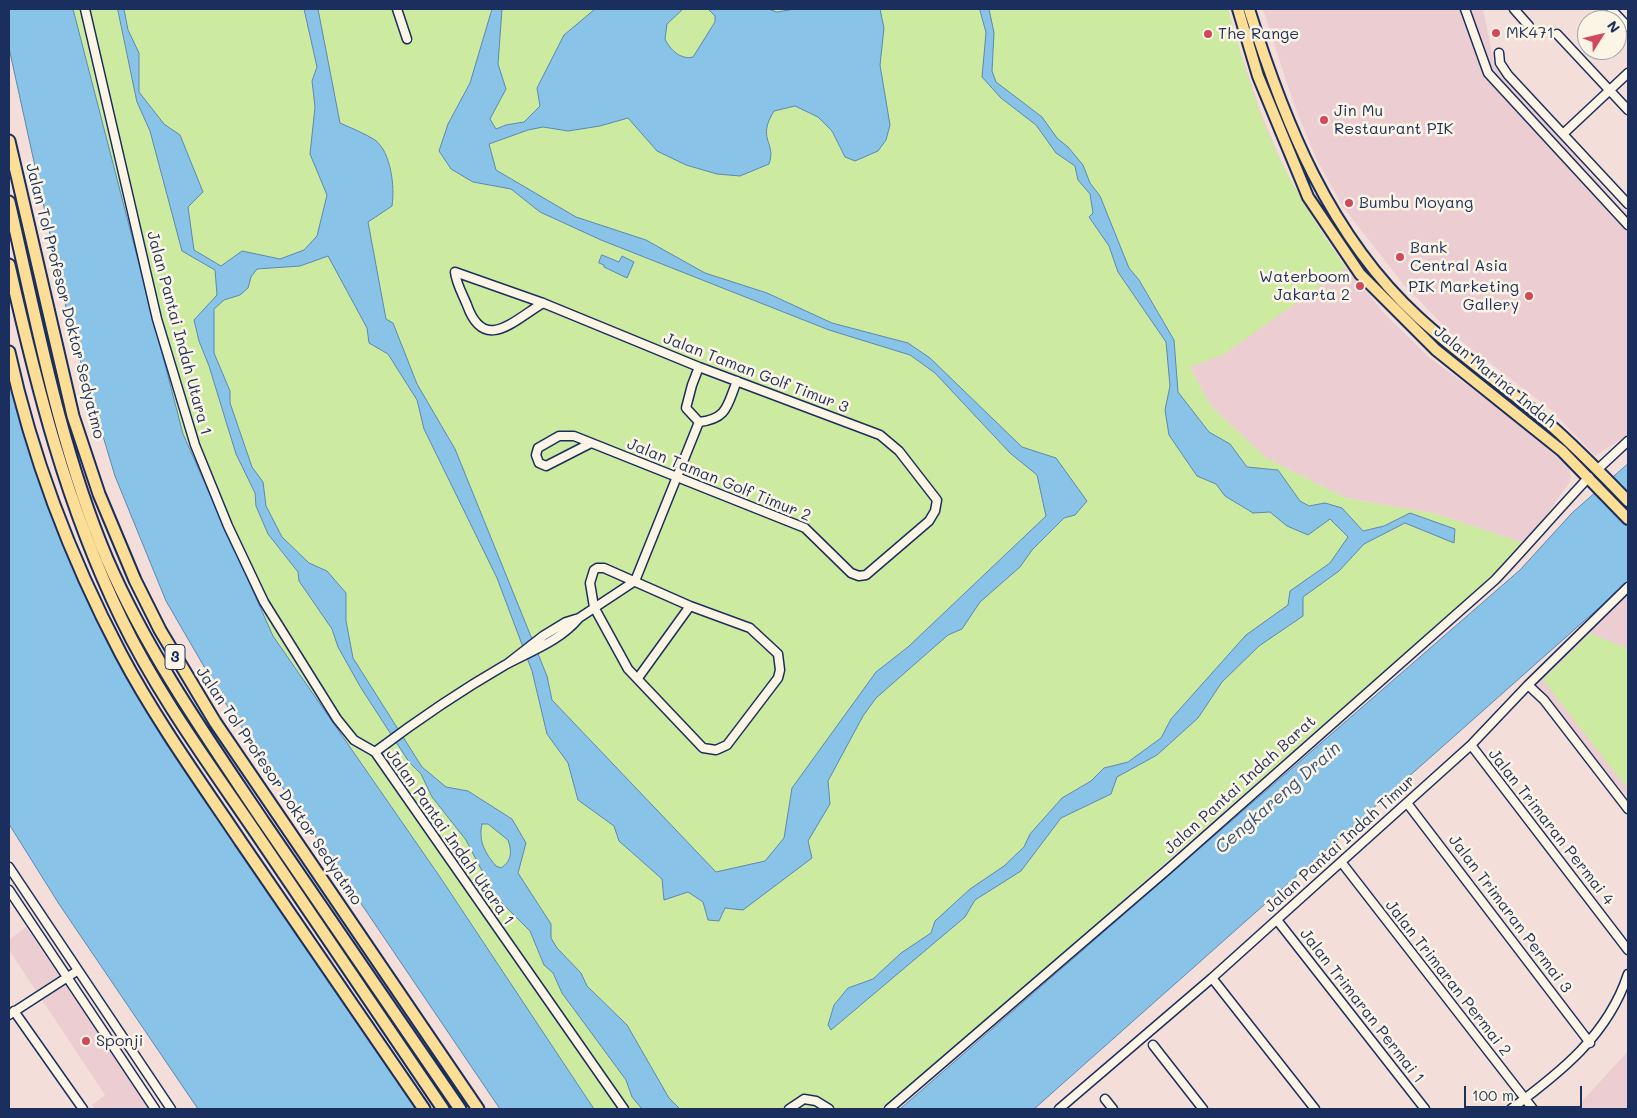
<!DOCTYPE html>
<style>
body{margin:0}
#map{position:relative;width:1637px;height:1118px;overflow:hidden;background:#f3deda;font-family:Mali,sans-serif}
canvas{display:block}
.frame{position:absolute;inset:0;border:10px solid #1b2f5e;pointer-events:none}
.north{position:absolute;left:1577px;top:10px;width:50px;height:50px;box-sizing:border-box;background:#fcf5e5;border:1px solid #a2a6af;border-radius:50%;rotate:54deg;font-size:14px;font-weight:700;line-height:20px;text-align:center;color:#1b2f5e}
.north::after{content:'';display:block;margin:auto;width:18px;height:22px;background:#d1495b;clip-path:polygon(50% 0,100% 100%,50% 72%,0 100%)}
.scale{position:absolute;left:1464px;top:1086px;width:118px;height:22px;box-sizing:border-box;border:2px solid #1b2f5e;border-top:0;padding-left:6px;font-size:15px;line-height:18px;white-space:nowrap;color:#1b2f5e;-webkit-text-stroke:4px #fcf5e5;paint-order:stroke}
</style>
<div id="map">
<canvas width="1637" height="1118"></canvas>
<div class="frame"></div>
<div class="north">N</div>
<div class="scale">100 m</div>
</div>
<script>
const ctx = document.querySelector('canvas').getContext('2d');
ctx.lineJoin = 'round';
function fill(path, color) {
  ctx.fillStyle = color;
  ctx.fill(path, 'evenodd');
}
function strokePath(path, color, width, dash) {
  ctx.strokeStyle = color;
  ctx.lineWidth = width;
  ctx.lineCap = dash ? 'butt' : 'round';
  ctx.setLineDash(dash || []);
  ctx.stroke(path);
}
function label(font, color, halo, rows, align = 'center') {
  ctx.font = font + ' Mali,sans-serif';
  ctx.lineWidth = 5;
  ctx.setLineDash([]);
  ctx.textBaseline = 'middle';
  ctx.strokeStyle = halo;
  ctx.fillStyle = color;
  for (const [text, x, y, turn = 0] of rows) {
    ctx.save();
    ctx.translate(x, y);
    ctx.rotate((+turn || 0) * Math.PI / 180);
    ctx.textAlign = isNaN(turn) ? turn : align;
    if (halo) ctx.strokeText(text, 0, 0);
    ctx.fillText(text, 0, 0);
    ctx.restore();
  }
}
fill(new Path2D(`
 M1263 9H1483L1495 67 1628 215V435L1595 456 1550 409 1452 334 1404 285 1343 207 1316 158 1293 102Z
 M1242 55 1261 113 1285 170 1319 229 1346 268 1386 315 1430 358 1517 422 1569 468 1571 478 1569 483 1526 544 1437 514 1346 498 1266 458 1211 406 1189 367Z
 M1628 589V798L1529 682Z
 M26 927 150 1109H95L92 1105 105 1095 9 950V940Z
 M1628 1051V1109H1575Z`), '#ecced2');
fill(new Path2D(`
 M73 9H1228C1244 63 1259 121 1286 171 1304 205 1324 237 1346 268L1224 354 1190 367 1211 406 1266 458 1346 498 1437 514 1526 544 1464 601 904 1092 880 1109H594L440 877 273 635 183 434Z
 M1590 633 1628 649V789L1543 680Z`), '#cdeaa1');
const water = new Path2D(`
 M9 9H73L183 434 273 636 440 877 594 1109H500L224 701 166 601 115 476 71 330 9 48Z
 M118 9H124L128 30 139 53V92L164 124 180 135 203 192 188 207 194 250 221 266 242 251 280 259 304 250 317 236 327 195 310 154 315 107 312 81 317 67 304 9H318L340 123C351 128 364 133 375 140 391 152 395 187 392 206L368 222 386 319 393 323 417 384 455 449 547 676 552 700 716 872 765 861 784 838 792 788 876 672 908 647 1046 516 1037 475 1010 453 935 373 910 355 829 330 601 240 540 212 511 189 473 182 451 169 439 151 448 124 470 83 492 9H502L498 64 506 89 490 119 496 129 506 125 524 122 540 106 537 88 564 35 595 9H683L667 24 665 39C670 50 681 60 693 57L715 22V16L708 9H768L777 12 795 9H880L884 28 880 65 890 125 886 140 878 151 855 161 845 157 832 131 818 117 795 106 774 111C756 140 777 142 769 164L740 176 717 174 686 165 657 151 628 118 600 126 568 131 543 127 528 130 489 144 496 170 576 217 646 240 705 273 767 293 832 323 908 343 930 358 1022 447 1056 458 1087 501 1075 515 1064 518 1032 550 1020 567 980 602 962 629 948 635 876 698 863 716 828 781 830 804 808 841 812 858 743 910 725 908 719 921 708 920 703 902 688 892 664 900 662 879 619 841 614 826 578 800 568 763 547 734 532 671 497 578 424 429 417 400 388 354 369 343 367 328 328 256 300 266 257 269 251 277 248 288 240 295 224 300 214 309V353L230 391V403L252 467 263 482 266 506 282 537 309 563 327 571 346 593V621L353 658 422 767 446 787 468 791 512 819 526 843 518 873 551 924V938L557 948 581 973 587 986 627 1025 669 1098 680 1109H642L632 1097 626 1080 562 993 553 973 544 965 530 931 495 896 466 840 432 797 421 774 409 762 361 688 338 647 332 629 299 581 298 572 268 534 256 506 255 493 236 454 209 366 199 341 194 320 217 295 215 270 182 251 150 131 137 102ZM482 824H488L508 840C512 851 512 861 501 868L496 866C485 853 478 841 482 824Z
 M980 9H989L994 33 992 71 996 82 1042 117 1057 138 1068 147 1083 165 1090 183 1100 196 1129 268 1139 280 1174 340 1178 392 1209 432 1230 444 1247 467 1278 470 1300 501 1309 506 1325 503 1342 508 1363 531 1384 526 1410 513 1455 529 1454 543 1405 523 1364 544 1339 571 1303 597V616L1259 646 1222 682 1198 718 1157 755 1117 777 1111 794 1061 818 1021 871 975 900 965 917 831 1030 828 1025 834 1005 848 988 873 979 901 953 931 933 935 921 970 889 1004 866 1024 847 1030 834 1062 798 1091 781 1104 768 1128 762 1161 738 1171 719 1246 635 1288 605 1290 591 1330 563 1348 537 1330 519 1308 535 1287 526 1270 512 1253 513 1225 496 1216 484 1197 476 1169 435 1165 410 1170 386 1166 342 1118 272 1109 246 1089 217 1093 213 1090 194 1078 180 1075 166 1056 153 1036 125 1001 98 982 77 986 33Z
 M602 255 619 262 622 256 634 262 627 278 604 267V265L599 263Z
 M9 356 28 440 118 659 421 1109H198L59 904 9 824Z
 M1628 464V582L1034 1109H900L1520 570 1572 513Z`);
fill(water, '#89c3e8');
strokePath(water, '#5d88b1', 1);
const minor = new Path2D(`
 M85 9 157 319 195 445 228 526 264 602 337 719 354 740 375 752 624 1109
 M397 9 407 39
 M1465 9 1488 73 1628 225
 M1514 9 1529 26
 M1611 9 1628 27
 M1557 34 1628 110
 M1499 53 1500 63 1508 75 1628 204
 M1563 134 1628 73
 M543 303C513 321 484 353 467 305 463 295 456 283 455 272L543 303 699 367 880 435 899 451 937 500 935 511 929 521 866 575 859 576 851 573 805 528 574 436H559L538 448 536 455 539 463 546 466 591 443
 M699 367 692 385 686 408 699 422C728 419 727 405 737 381
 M1598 469 1628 441
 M597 568H604L690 606 750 628 778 654 780 670 778 678 727 745 716 750 703 748 628 669 594 607 590 583 594 570Z
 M507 664 543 636 566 622 579 618 635 581 699 422
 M638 678 690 606
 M1528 685 1544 700 1628 809
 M1471 745 1628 950
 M375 752C416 721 460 691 505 665 531 651 560 641 579 618
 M1407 803 1590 1043
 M1342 863 1533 1109
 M9 867 171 1109
 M9 890 155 1109
 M1277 920 1425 1109
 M1212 978 1315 1109
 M14 1011 83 1109
 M9 1015 77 971
 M1153 1045 1203 1109
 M1105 1099 1113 1109
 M789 1109 804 1099 816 1101 829 1109
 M889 1109 1167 870 1495 580C1527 546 1557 511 1589 477
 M1059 1109 1212 978 1471 745 1528 685 1628 587
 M1511 1109C1561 1072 1608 1035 1628 974`);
const major = new Path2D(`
 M1238 9 1258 76 1308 197 1360 274 1436 350 1562 451 1628 519
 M1249 9C1284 121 1329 235 1418 317 1459 355 1505 386 1547 422 1576 447 1602 474 1628 501`);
const highway = new Path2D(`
 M9 141 73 416 99 494 135 580 160 630 215 722 478 1109
 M9 202C37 322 59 445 107 559 148 654 208 739 265 824 330 919 395 1014 460 1109
 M9 265C37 388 66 504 121 618 157 693 207 761 254 830 317 923 380 1016 443 1109
 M9 352C32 457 71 559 121 654 156 720 200 781 241 842 302 931 363 1020 424 1109`);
strokePath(minor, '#1b2f5e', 11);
strokePath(major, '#1b2f5e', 14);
strokePath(highway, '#1b2f5e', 15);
strokePath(minor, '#fcf5e5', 8);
strokePath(major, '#fdde96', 10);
strokePath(highway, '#fdde96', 11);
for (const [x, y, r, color] of [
 [1496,33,5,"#d1495b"],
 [1208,34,5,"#d1495b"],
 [1324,120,5,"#d1495b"],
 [1349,203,5,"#d1495b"],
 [1400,257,5,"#d1495b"],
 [1360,286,5,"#d1495b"],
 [1529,296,5,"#d1495b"],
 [86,1041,5,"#d1495b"]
]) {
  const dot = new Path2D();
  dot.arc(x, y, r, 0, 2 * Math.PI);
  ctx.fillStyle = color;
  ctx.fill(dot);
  strokePath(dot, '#fcf5e5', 2);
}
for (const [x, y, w] of [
 [175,657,20]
]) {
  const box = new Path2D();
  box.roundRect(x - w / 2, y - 12.5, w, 25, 4);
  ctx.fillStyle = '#fcf5e5';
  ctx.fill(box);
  strokePath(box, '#1b2f5e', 1);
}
label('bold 15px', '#1b2f5e', null, [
 ["3",175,657]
]);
label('16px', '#1b2f5e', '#fcf5e5', [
 ["MK471",1506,33],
 ["The Range",1218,34],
 ["Jin Mu",1334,111],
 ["Restaurant PIK",1334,129],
 ["Bumbu Moyang",1359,203],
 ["Bank",1410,248],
 ["Central Asia",1410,266],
 ["Waterboom",1350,277,"right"],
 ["Jakarta 2",1350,295,"right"],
 ["PIK Marketing",1519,287,"right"],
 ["Gallery",1519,305,"right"],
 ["Sponji",96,1041]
], 'left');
label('16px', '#1b2f5e', '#fcf5e5', [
 ["Jalan Tol Profesor Doktor Sedyatmo",65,301,76],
 ["Jalan Pantai Indah Utara 1",179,333,75],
 ["Jalan Taman Golf Timur 3",756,373,21],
 ["Jalan Marina Indah",1495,377,39],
 ["Jalan Taman Golf Timur 2",719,480,22],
 ["Jalan Pantai Indah Barat",1240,785,-42],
 ["Jalan Tol Profesor Doktor Sedyatmo",279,786,56],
 ["Jalan Trimaran Permai 4",1551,827,52],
 ["Jalan Pantai Indah Utara 1",450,837,55],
 ["Jalan Pantai Indah Timur",1340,844,-42],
 ["Jalan Trimaran Permai 3",1510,914,53],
 ["Jalan Trimaran Permai 2",1448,978,52],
 ["Jalan Trimaran Permai 1",1362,1006,52]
]);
label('italic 18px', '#365480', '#fcf5e5', [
 ["Cengkareng Drain",1278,798,-41]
]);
</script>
